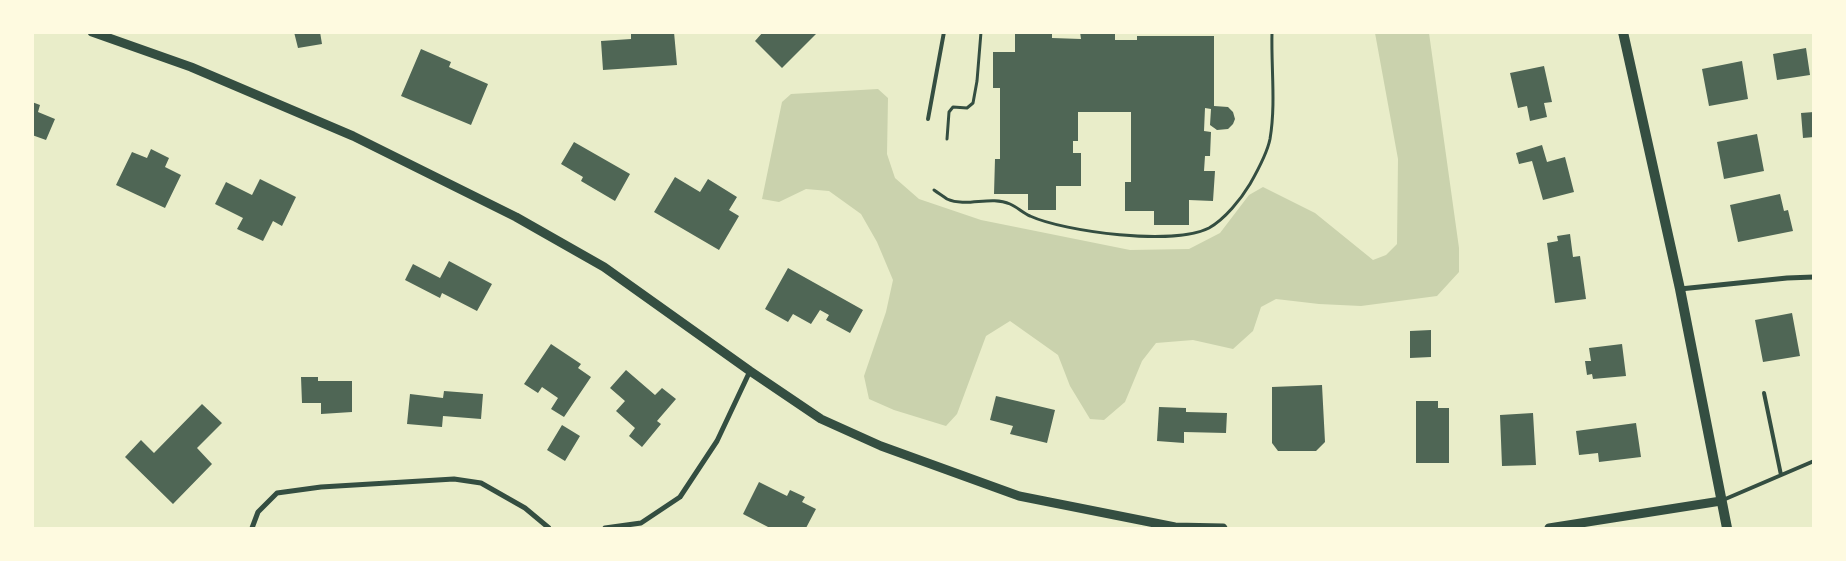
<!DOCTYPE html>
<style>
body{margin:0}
#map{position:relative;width:1846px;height:561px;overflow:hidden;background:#e9edc9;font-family:"Zilla Slab",serif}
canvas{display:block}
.frame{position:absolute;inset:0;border:34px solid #fefae0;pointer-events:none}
</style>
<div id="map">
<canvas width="1846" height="561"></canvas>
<div class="frame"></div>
</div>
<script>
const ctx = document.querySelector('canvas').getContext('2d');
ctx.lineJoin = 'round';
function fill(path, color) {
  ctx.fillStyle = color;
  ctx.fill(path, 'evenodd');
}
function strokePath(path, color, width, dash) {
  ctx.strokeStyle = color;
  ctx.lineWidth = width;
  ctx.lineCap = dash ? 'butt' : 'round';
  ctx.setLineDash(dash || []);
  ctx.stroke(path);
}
fill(new Path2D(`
 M1375 33H1429L1459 248V272L1437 296 1361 306 1319 304 1276 299 1261 307 1253 331 1233 349 1193 340 1156 343 1142 361 1125 402 1104 420 1090 419 1070 386 1058 355 1010 321 986 336 957 414 946 426 894 410 869 399 864 376 886 312 893 280 877 242 861 214 829 191 806 189 779 202 762 199 782 102 791 94 878 89 888 98 887 154 895 178 919 199 981 220 1130 250 1189 249 1220 233 1249 195 1263 187 1315 213 1373 260 1386 255 1397 244 1398 159Z`), '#cad2ad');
fill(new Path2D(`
 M294 32H320L322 44 298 48Z
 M646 32H674L677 65 603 70 601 41 631 39V34Z
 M763 32H818L782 68 755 41Z
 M1015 32H1052V38L1081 39 1080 32H1115V40H1137V36H1214V106L1228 107 1233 112 1235 119 1233 124 1228 129 1217 130 1210 125 1211 109 1205 108 1204 131 1211 132 1210 156H1205L1204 171H1215L1213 201 1189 200V225H1154V211H1125V182H1131V112H1078V141H1073V153H1081V186H1056V210H1028V194H994L995 159H1000V88H993V52H1015Z
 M1806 48 1810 75 1777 80 1773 54Z
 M421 49 451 62 449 67 488 84 471 125 401 96Z
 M1742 61 1748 99 1709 106 1702 69Z
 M1544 66 1552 102 1544 103 1547 117 1530 121 1527 106 1518 108 1510 73Z
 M32 102 40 105 38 112 55 119 46 140 32 135Z
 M1814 112V137L1803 138 1801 113Z
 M1757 134 1764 171 1724 179 1717 142Z
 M574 142 630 174 615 201 581 181 583 177 561 164Z
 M1542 145 1547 162 1565 157 1574 192 1543 200 1532 161 1519 164 1516 153Z
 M151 149 169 158 165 167 181 175 165 208 116 185 132 152 147 158Z
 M675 177 700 192 708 179 737 197 729 210 739 216 719 250 654 212Z
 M260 179 296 197 282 226 273 221 263 241 237 229 243 218 215 204 226 182 252 195Z
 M1780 194 1784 211 1788 210 1793 231 1738 242 1730 205Z
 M1570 234 1573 257 1580 256 1586 299 1555 303 1547 243 1558 241 1557 236Z
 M449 261 492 284 477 311 442 293 440 298 405 280 413 264 440 278Z
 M788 268 863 310 850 333 826 320 829 315 820 310 811 324 793 314 788 322 765 309Z
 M1792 313 1800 356 1763 362 1755 320Z
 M1431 330V357L1410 358V331Z
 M551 344 581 364 578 368 591 377 564 417 551 409 558 398 542 387 538 393 524 384Z
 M1622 344 1626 376 1593 379 1592 374 1587 375 1585 361H1591L1589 348Z
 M626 370 655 395 662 388 676 399 657 421 661 424 642 447 629 436 635 428 616 411 625 401 610 388Z
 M301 377H318V381H352V412L321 414V403H302Z
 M1322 385 1325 442 1316 451H1278L1272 443V387Z
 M444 391 483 394 481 419 443 416 442 427 407 424 410 394 443 398Z
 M996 396 1055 410 1047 443 1010 434 1013 426 990 420Z
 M1416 401H1438V408H1449V463H1416Z
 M202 404 222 423 197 448 212 464 173 504 125 457 141 440 154 453Z
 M1159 407 1186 408V412L1227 413 1226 433 1184 432V443L1157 441Z
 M1533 413 1536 465 1502 466 1500 415Z
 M1636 423 1641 457 1599 462 1598 453 1579 455 1576 431Z
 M562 425 580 436 565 461 547 450Z
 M759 482 787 496 790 490 805 497 802 502 816 509 806 528H770L743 514Z`), '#4f6655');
strokePath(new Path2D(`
 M947 139 949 112 953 107 967 108 973 103 977 81 981 32
 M934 190C938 193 943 196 947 199 967 208 990 195 1010 204 1017 207 1023 213 1030 216 1065 232 1174 246 1209 228 1225 219 1241 199 1250 184 1258 170 1267 154 1270 139 1276 104 1271 68 1272 32`), '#344e41', 3);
strokePath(new Path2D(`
 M928 119 944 32
 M1764 393 1781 475
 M1723 500 1814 461`), '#344e41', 4);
strokePath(new Path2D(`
 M1680 289 1787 278 1814 277
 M252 528 258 512 277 493 321 487 454 479 481 483 525 508 549 528
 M605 528 641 523 680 497 717 441 750 371`), '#344e41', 5);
strokePath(new Path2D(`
 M92 32 191 67 353 136 516 217 604 267 750 371 821 419 881 446 1019 496 1175 527 1223 528
 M1549 528 1721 501`), '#344e41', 9);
strokePath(new Path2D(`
 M1623 32 1680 289 1727 528`), '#344e41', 10);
</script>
